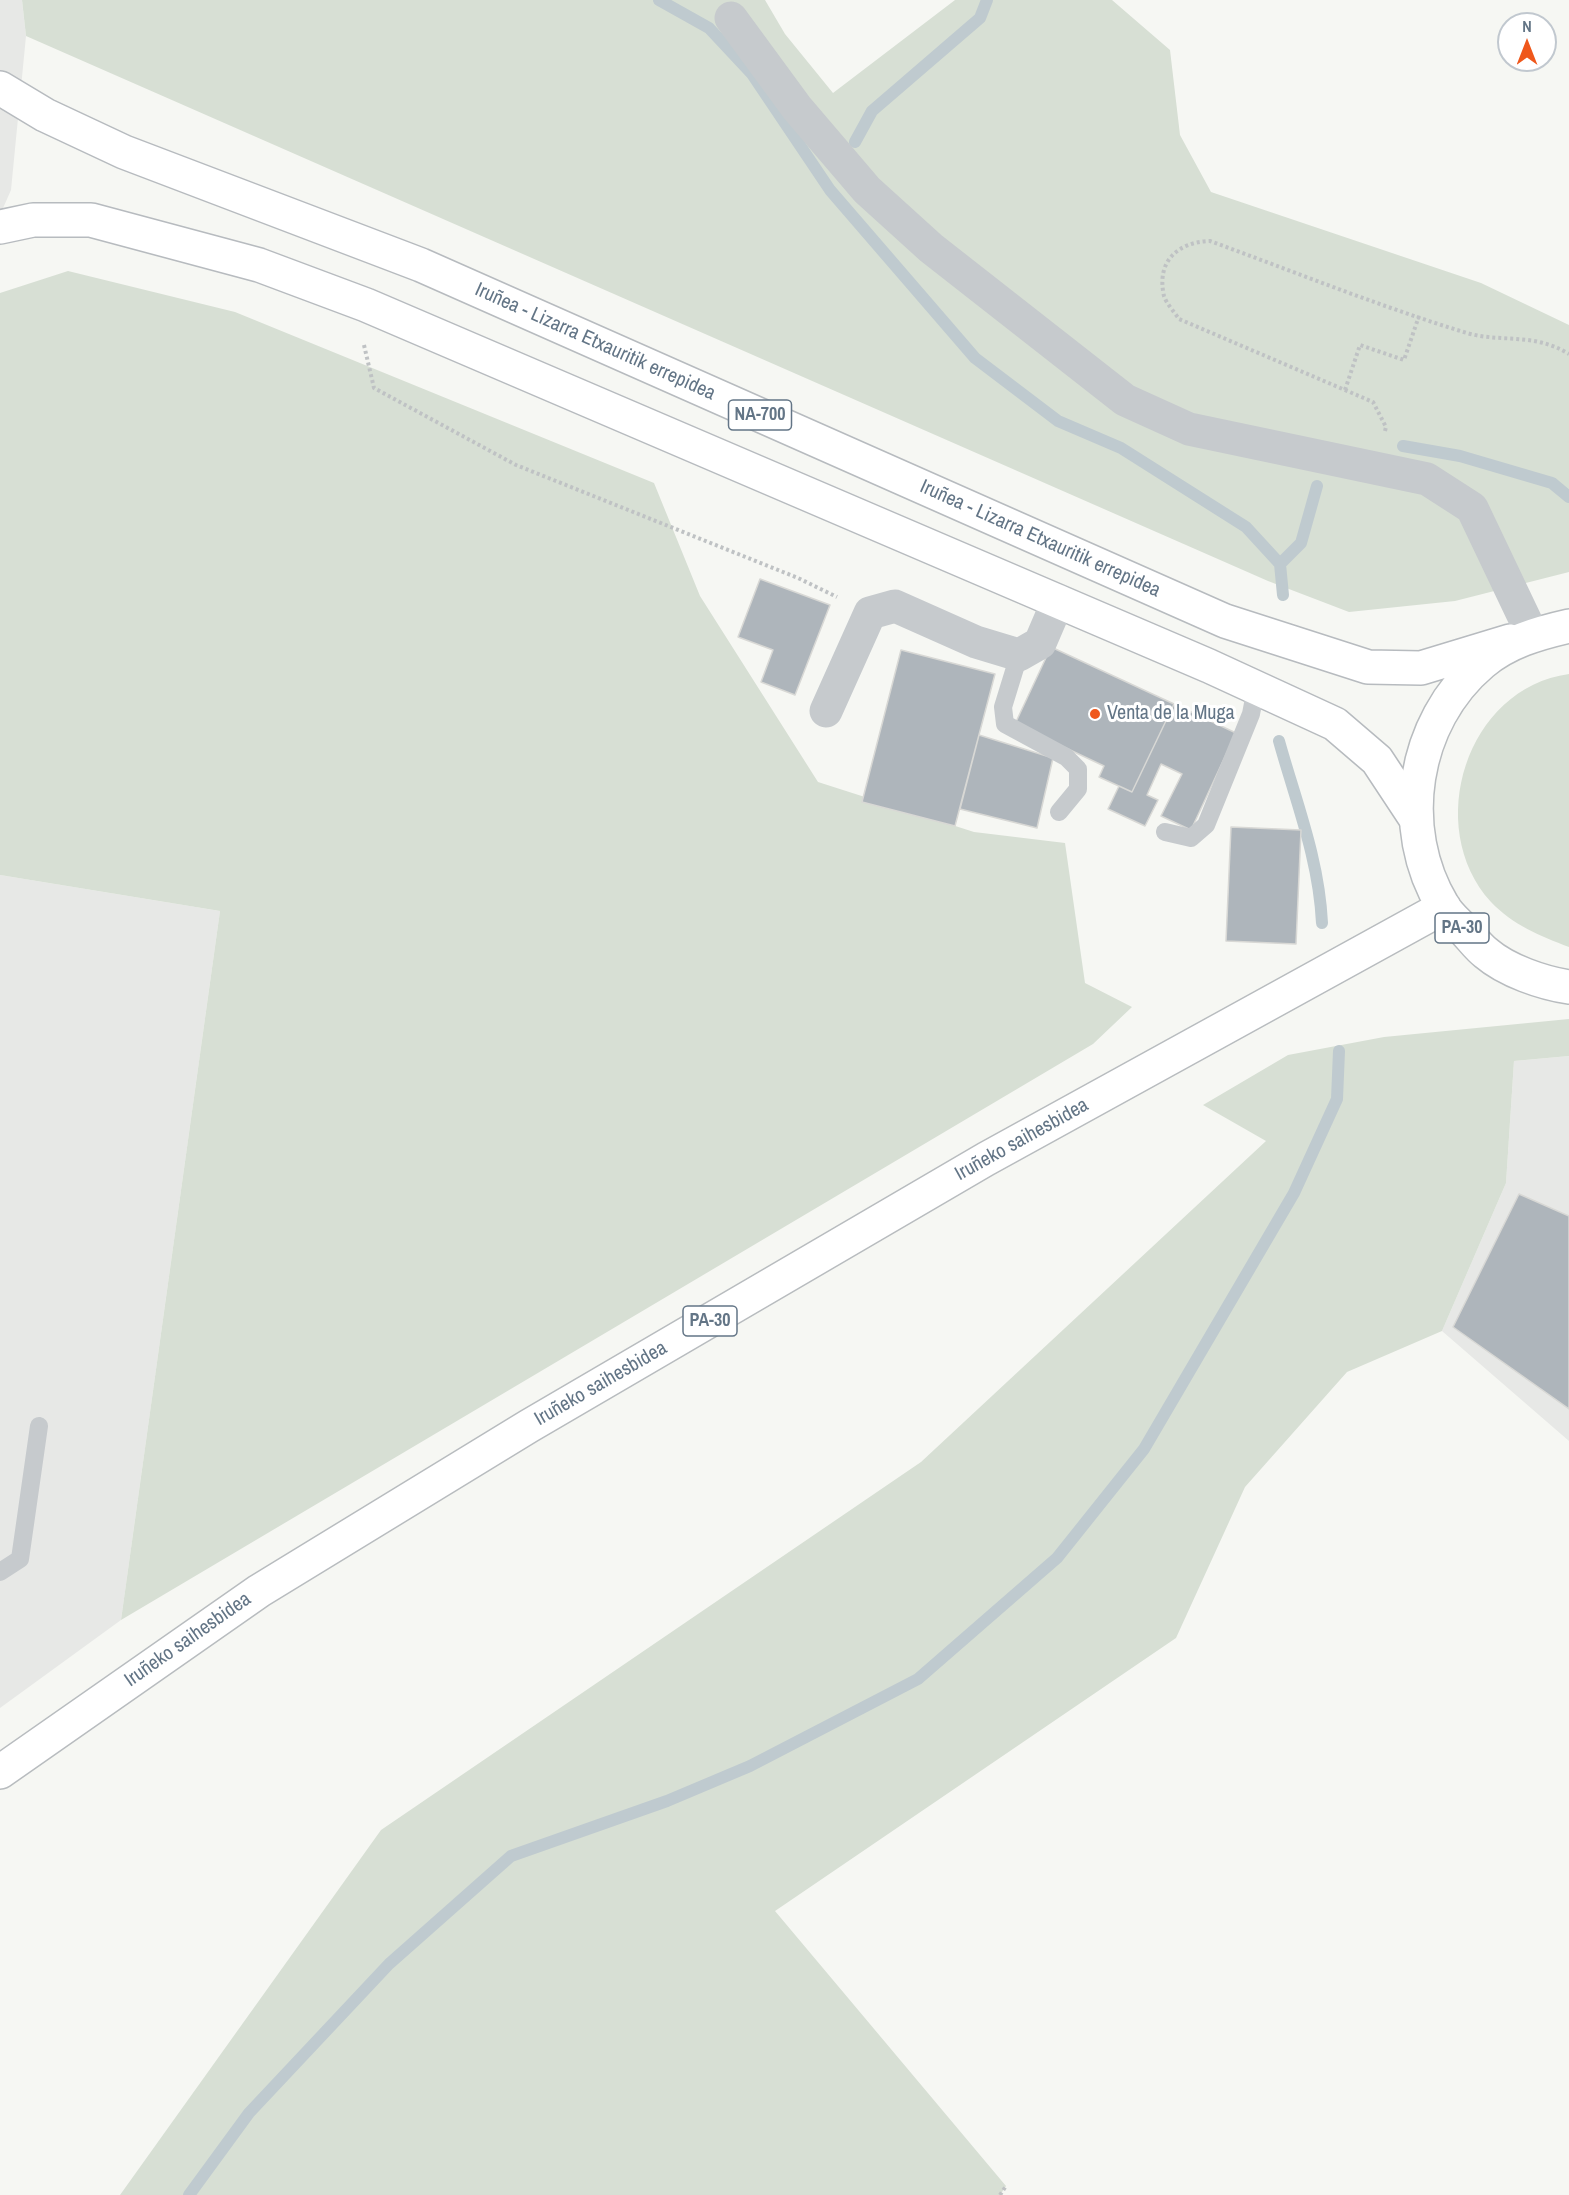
<!DOCTYPE html>
<html>
<head>
<meta charset="utf-8">
<style>
	body { margin:0 }
	#map { position:relative; width:1569px; height:2195px; overflow:hidden; background:#f6f7f3; font-family:"Archivo Narrow",sans-serif }
	canvas { display:block }
	.north { position:absolute; left:1497px; top:12px; width:60px; height:60px; box-sizing:border-box; background:#fff; border:2px solid #c1c8cf; border-radius:50%; rotate:0deg; font-size:16px; font-weight:700; line-height:24px; text-align:center; color:#637586 }
	.north::after { content:''; display:block; margin:auto; width:21px; height:27px; background:#ef571b; clip-path:polygon(50% 0,100% 100%,50% 72%,0 100%) }
</style>
</head>
<body>
<div id="map">
<canvas width="1569" height="2195"></canvas>
<div class="north">N</div>
</div>
<script>
const c = document.querySelector('canvas').getContext('2d');
c.lineJoin = 'round';
function fill(path, color) {
  c.fillStyle = color;
  c.fill(path, 'evenodd');
}
function trace(path, color, width, dash) {
  c.strokeStyle = color;
  c.lineWidth = width;
  c.lineCap = dash ? 'butt' : 'round';
  c.setLineDash(dash || []);
  c.stroke(path);
}
function drawText(font, color, halo, rows, align = 'center') {
  c.font = font + ' "Archivo Narrow",sans-serif';
  c.lineWidth = 6;
  c.setLineDash([]);
  c.textBaseline = 'middle';
  c.strokeStyle = halo;
  c.fillStyle = color;
  for (const [text, x, y, turn = 0] of rows) {
    c.save();
    c.translate(x, y);
    c.rotate((+turn || 0) * Math.PI / 180);
    c.textAlign = isNaN(turn) ? turn : align;
    if (halo) c.strokeText(text, 0, 0);
    c.fillText(text, 0, 0);
    c.restore();
  }
}
const built = new Path2D(`
	M0,0H22L26,36L11,190L0,215Z
	M0,875L220,911L121,1620L0,1708Z
	M1569,1056V1441L1442,1331L1506,1183L1514,1061Z`);
const green = new Path2D(`
	M22,0H765L785,34L833,93L955,0H1112L1170,50L1180,135L1211,192L1481,283L1569,325V572L1455,601L1349,612L1268,581L26,36Z
	M68,271L235,312L654,483L700,596L818,782L974,832L1065,843L1085,983L1132,1007L1093,1044L121,1620L220,911L0,875V293Z
	M1569,674V947C1540,936 1513,925 1491,902C1423,827 1466,688 1569,674Z
	M1569,1019V1056L1514,1061L1506,1183L1442,1331L1347,1372L1245,1487L1176,1638L775,1911L1006,2186L1000,2195H120L381,1830L921,1462L1266,1141L1203,1105L1288,1055L1384,1037Z`);
const stream = new Path2D(`
	M659,0L709,28L752,74L830,190L975,358L1058,421L1121,448L1246,527L1280,564L1283,595
	M855,142L872,111L980,18L987,0
	M1403,446L1460,456L1552,483L1569,497
	M1280,564L1301,543L1317,486
	M1279,741C1296,802 1319,859 1322,923
	M189,2195L249,2113L389,1964L511,1856L667,1801L750,1766L918,1679L1057,1558L1144,1449L1294,1193L1337,1099L1339,1051`);
const building = new Path2D(`
	M760,579L830,605L795,695L761,682L773,650L738,637Z
	M1051,647L1174,704L1132,792L1099,777L1104,766L1015,724Z
	M901,650L995,674L955,826L862,802Z
	M1174,704L1236,733L1191,830L1161,816L1182,774L1161,764L1147,795L1158,800L1145,826L1108,809L1119,786L1132,792Z
	M979,735L1053,758L1037,828L960,809Z
	M1231,827L1301,830L1296,944L1226,941Z
	M1519,1194L1569,1216V1409L1453,1327Z`);
const path = new Path2D(`
	M364,345L374,388L516,465L798,578L837,597
	M1345,390L1360,345L1404,360L1419,316
	M1385,431L1386,427L1373,402L1179,319C1175,313 1166,303 1164,296C1156,261 1178,242 1210,241C1295,272 1381,307 1467,333C1501,343 1533,332 1569,354
	M1000,2195L1006,2186`);
const service = new Path2D(`
	M1019,655L1003,707L1005,724L1066,757L1078,769V789L1059,812
	M1165,832L1191,838L1206,825L1251,714L1256,688
	M0,1572L20,1559L39,1426`);
const minor = new Path2D(`
	M731,18L797,108L867,190L931,248L1125,400L1189,429L1427,479L1472,508L1532,634
	M826,711L870,613L895,606L976,642L1019,655L1040,643L1058,601`);
const primary = new Path2D(`
	M0,88L45,115L124,152L421,265L1225,621L1368,667L1421,668L1510,641
	M0,227L33,220H91L259,265L366,305L1209,666L1335,724L1377,760L1414,816`);
const trunk = new Path2D(`
	M1569,626C1538,633 1507,642 1482,663C1412,722 1396,829 1443,906C1448,915 1457,922 1464,930C1471,937 1478,947 1486,953C1507,971 1543,983 1569,987
	M0,1772L259,1591L529,1426L986,1159L1444,907`);
const markers = [
	[1095,714,6,"#ef571b"]
];
const shields = [
	[760,415,63],
	[1462,928,54],
	[710,1321,54]
];
const shieldNames = [
	["NA-700",760,415],
	["PA-30",1462,928],
	["PA-30",710,1321]
];
const streetNames = [
	["Iruñea - Lizarra Etxauritik errepidea",595,342,24],
	["Iruñea - Lizarra Etxauritik errepidea",1040,539,24],
	["Iruñeko saihesbidea",1022,1140,-29],
	["Iruñeko saihesbidea",601,1384,-30],
	["Iruñeko saihesbidea",188,1640,-35]
];
const poiNames = [
	["Venta de la Muga",1107,714]
];
fill(built, '#e7e8e6');
fill(green, '#d7dfd4');
trace(stream, '#bfcacf', 12);
fill(building, '#aeb5bb');
trace(building, '#d8d8d5', 1.5);
trace(primary, '#b7bbbf', 36);
trace(trunk, '#b8bcbf', 36);
trace(path, '#bfc2c4', 4, [3, 3]);
trace(service, '#c6cacd', 18);
trace(minor, '#c6cacd', 33);
trace(primary, '#fff', 33);
trace(trunk, '#fff', 33);
for (const [x, y, r, color] of markers) {
  const dot = new Path2D();
  dot.arc(x, y, r, 0, 2 * Math.PI);
  c.fillStyle = color;
  c.fill(dot);
  trace(dot, '#fff', 2);
}
for (const [x, y, w] of shields) {
  const box = new Path2D();
  box.roundRect(x - w / 2, y - 15, w, 30, 4.5);
  c.fillStyle = '#fff';
  c.fill(box);
  trace(box, '#637586', 1.5);
}
drawText('bold 18px', '#637586', null, shieldNames);
drawText('20px', '#637586', '#fff', streetNames);
drawText('20px', '#637586', '#fff', poiNames, 'left');
</script>
</body>
</html>
